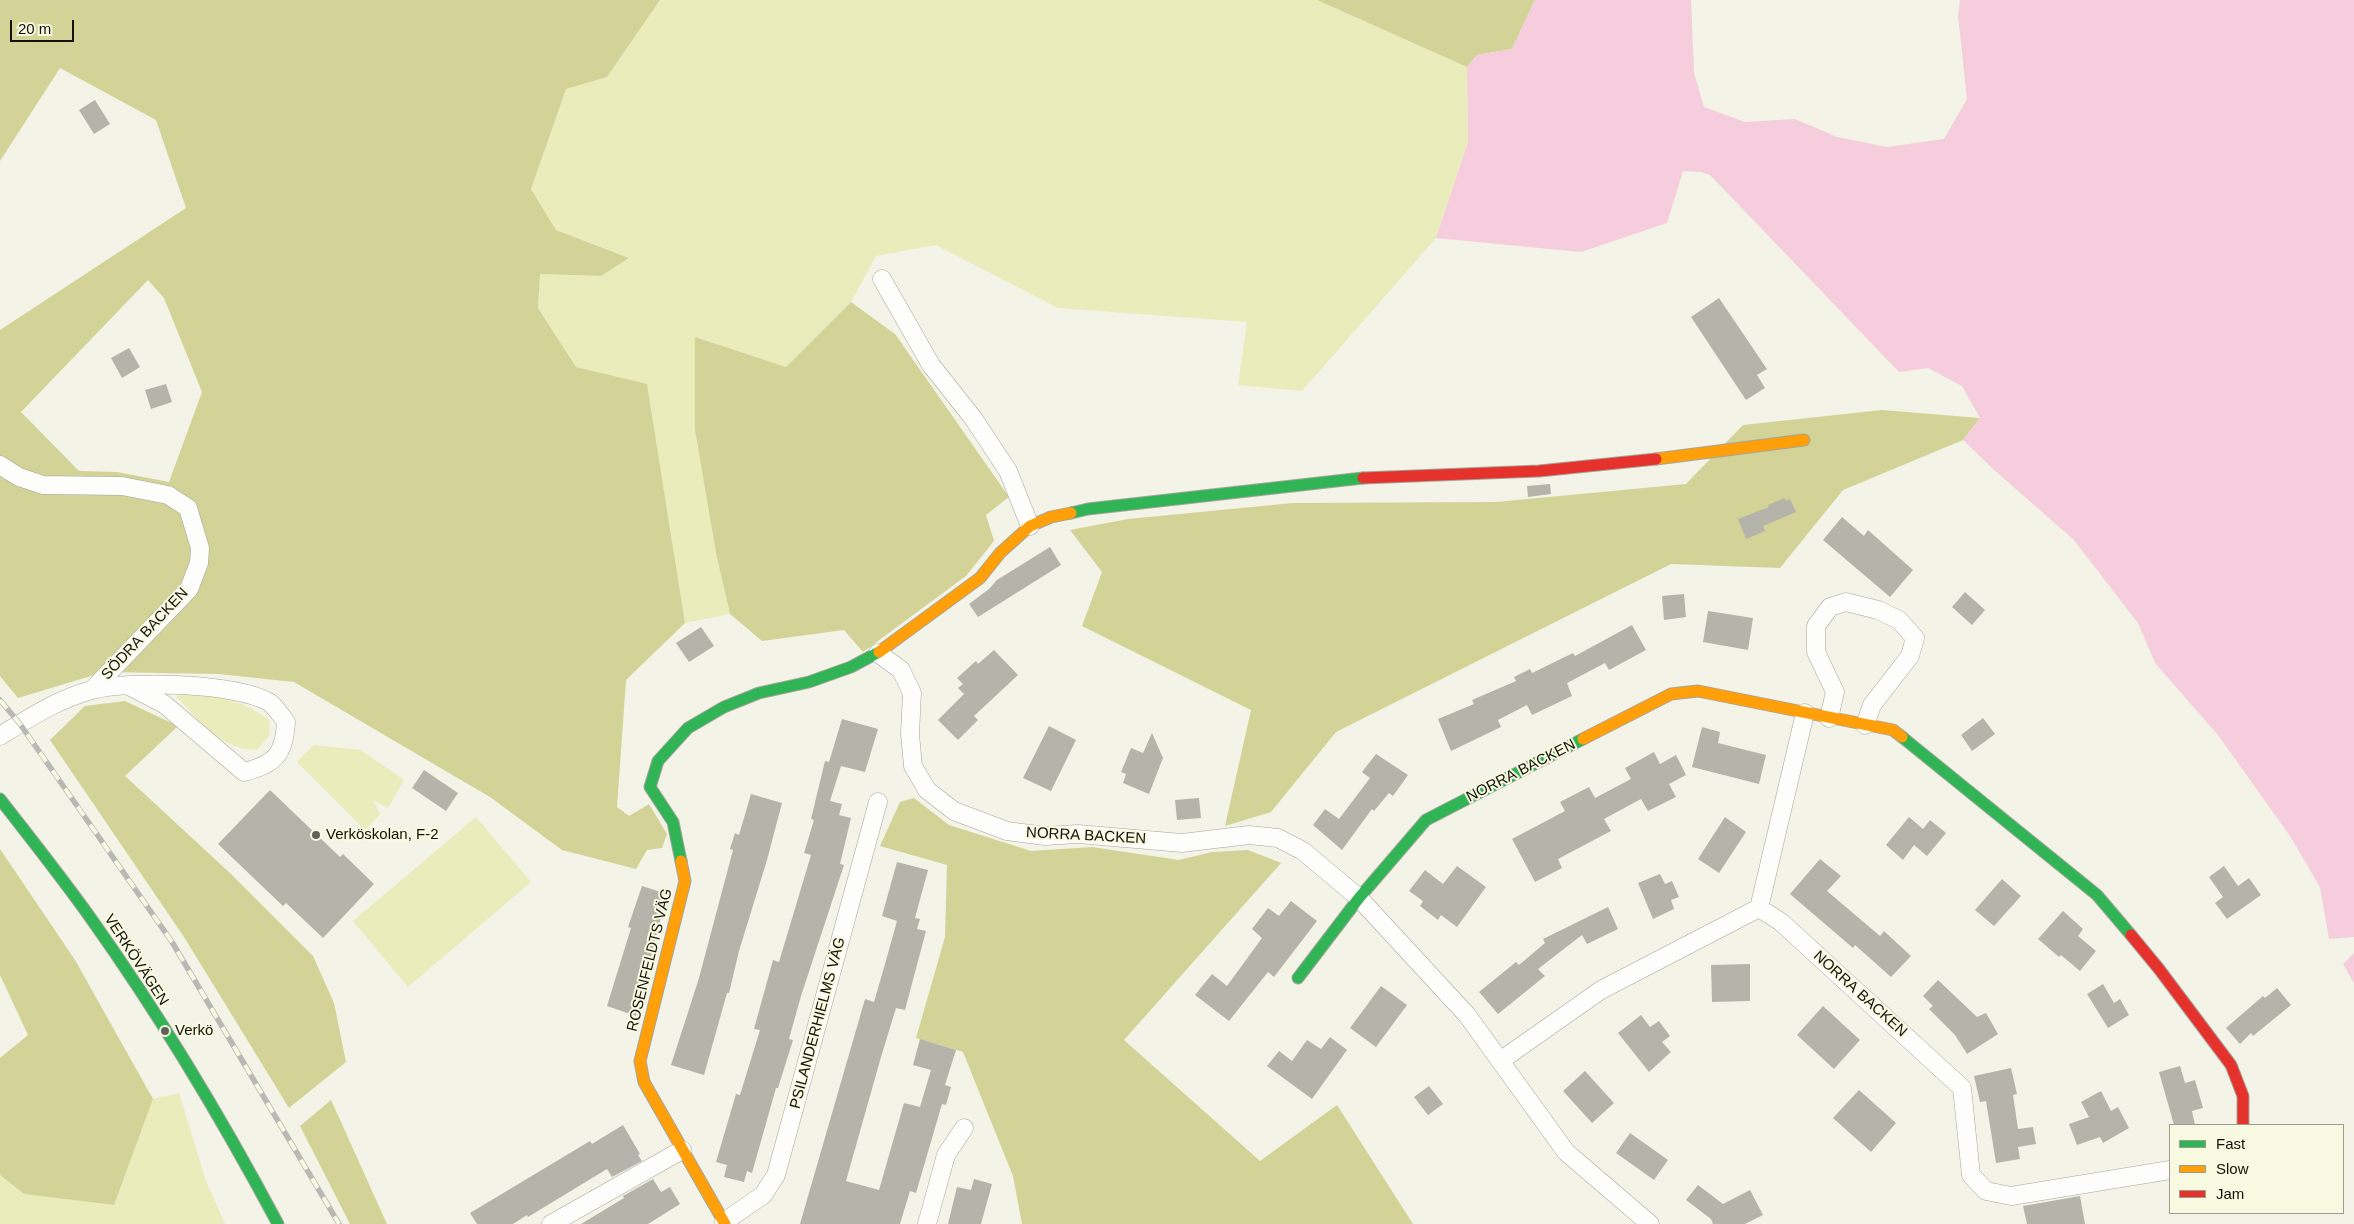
<!DOCTYPE html>
<html>
<head>
<meta charset="utf-8">
<style>
	body { margin:0 }
	#map { position:relative; width:2354px; height:1224px; overflow:hidden; background:#f3f3e7; font-family:Helvetica,sans-serif }
	canvas { display:block }
	.legend { position:absolute; left:2169px; top:1124px; width:175px; height:90px; box-sizing:border-box; background:#f8f9e1; border:1px solid #9c9d8b; margin:0; padding:6px 9px; list-style:none; font-size:15px; color:#12120a }
	.legend li { display:flex; align-items:center; gap:10px; height:25px }
	.legend b { width:25px; border:1px solid #9c9d8b }
	.scale { position:absolute; left:10px; top:20px; width:64px; height:22px; box-sizing:border-box; border:2px solid #12120a; border-top:0; padding-left:6px; font-size:15px; line-height:18px; white-space:nowrap; color:#12120a; -webkit-text-stroke:4px #f8f9e1; paint-order:stroke }
</style>
</head>
<body>
<div id="map">
<canvas width="2354" height="1224"></canvas>
<ul class="legend">
<li><b style="height:6px;background:#30b455"></b>Fast</li>
<li><b style="height:6px;background:#ff9f0a"></b>Slow</li>
<li><b style="height:6px;background:#e5322d"></b>Jam</li>
</ul>
<div class="scale">20 m</div>
</div>
<script>
const c = document.querySelector('canvas').getContext('2d');
c.lineJoin = 'round';
function fill(path, color) {
  c.fillStyle = color;
  c.fill(path, 'evenodd');
}
function trace(path, color, width, dash) {
  c.strokeStyle = color;
  c.lineWidth = width;
  c.lineCap = dash ? 'butt' : 'round';
  c.setLineDash(dash || []);
  c.stroke(path);
}
function drawText(font, color, halo, rows, align = 'center') {
  c.font = font + ' Helvetica,sans-serif';
  c.lineWidth = 4;
  c.setLineDash([]);
  c.textBaseline = 'middle';
  c.strokeStyle = halo;
  c.fillStyle = color;
  for (const [text, x, y, turn = 0] of rows) {
    c.save();
    c.translate(x, y);
    c.rotate((+turn || 0) * Math.PI / 180);
    c.textAlign = isNaN(turn) ? turn : align;
    if (halo) c.strokeText(text, 0, 0);
    c.fillText(text, 0, 0);
    c.restore();
  }
}
const green = new Path2D(`
	M660,0H1317L1467,67L1468,142L1436,238L1302,391L1238,385L1247,322L1058,308L936,245L876,256L851,302L786,367L695,337V430L716,553L730,614L685,623L647,385L576,367L538,308L540,274L601,276L629,258L556,230L531,189L566,89L607,77Z
	M198,693C226,698 248,703 270,721L269,736L257,750C221,750 198,720 176,696Z
	M314,745L361,750L404,780L388,808L373,800L380,814L365,830L297,762Z
	M476,817L531,882L408,987L353,921Z
	M179,1093L206,1181L225,1224H0V1175L24,1194L114,1205L153,1099Z`);
const forest = new Path2D(`
	M0,0H660L607,77L566,89L531,189L556,230L629,258L601,276L540,274L538,308L576,367L647,384L685,623L626,680L617,807L629,816L649,804L667,834L662,848L647,850L636,869L562,850L490,797L294,682L219,674L104,672L18,698L0,676V330L186,208L156,120L60,68L0,161ZM148,280L164,298L202,392L169,482L117,472L79,471L21,412Z
	M1317,0H1535L1512,49L1477,55L1467,67Z
	M851,302L895,334L1009,497L986,515L994,541L966,576L863,652L844,630L762,641L730,614L716,553L695,430V337L786,367Z
	M1882,410L1980,418L1963,440L1843,490L1780,568L1671,564L1336,732L1271,812L1225,826L1251,710L1082,626L1102,572L1070,530L1128,519L1293,503L1496,502L1686,484L1743,425Z
	M125,701L178,726L125,776L230,873L313,956L334,1003L346,1062L289,1108L184,937L50,740L85,706Z
	M914,798L949,825L1031,851L1092,847L1179,860L1212,852L1248,850L1281,863L1124,1040L1260,1161L1337,1105L1413,1224H1022L1013,1176L963,1052L916,1038L945,937L947,865L880,846L900,802Z
	M0,849L75,960L153,1099L114,1205L24,1194L0,1175V1058L28,1035L0,975Z
	M331,1100L387,1224H350L300,1126Z`);
const water = new Path2D(`
	M1535,0H1691L1694,73L1704,107L1745,122L1795,119L1837,137L1887,147L1944,139L1967,99L1958,15L1960,0H2354V937L2329,939L2320,887L2290,836L2218,735L2155,663L2138,623L2074,540L1992,468L1963,440L1980,418L1962,386L1928,368L1899,372L1710,175L1701,172L1683,171L1667,223L1581,252L1436,238L1468,142L1467,67L1477,55L1512,49Z
	M2354,953V983L2343,964Z`);
const building = new Path2D(`
	M95,100L110,124L94,134L79,110Z
	M1719,298L1767,369L1757,375L1765,388L1746,400L1691,317Z
	M129,348L140,367L122,378L111,358Z
	M166,384L172,402L151,409L145,390Z
	M1550,484L1551,494L1528,497L1527,486Z
	M1784,498L1786,501L1790,499L1796,512L1763,526L1765,531L1746,539L1738,519L1769,507L1768,505Z
	M1842,517L1864,536L1868,530L1913,570L1890,597L1823,540Z
	M1050,547L1061,565L978,617L969,604L989,589L997,580Z
	M1965,592L1985,610L1972,625L1952,607Z
	M1684,594L1686,617L1664,620L1662,596Z
	M1708,611L1753,618L1748,650L1703,642Z
	M1632,625L1646,650L1609,670L1605,663L1567,683L1572,696L1532,715L1527,705L1498,720L1501,727L1451,751L1438,719L1474,704L1472,700L1516,681L1514,677L1530,669L1532,673L1573,653L1575,656Z
	M701,627L714,646L689,662L676,643Z
	M994,650L1018,675L974,716L978,720L958,740L938,720L964,694L958,688L963,684L957,678L976,661L978,664Z
	M1983,718L1995,734L1972,751L1961,735Z
	M842,719L878,729L865,772L841,766L830,801L842,804L839,815L851,818L840,864L844,865L801,996L789,1039L793,1040L778,1088H776L752,1173L747,1171L744,1182L724,1177L727,1165L716,1162L736,1094L740,1095L760,1030L754,1029L773,960L779,962L811,855L804,853L814,820L811,819L825,761L829,762Z
	M1049,726L1076,740L1051,791L1023,778Z
	M1702,727L1720,732L1718,743L1766,755L1759,784L1692,767Z
	M1152,733L1163,758L1149,794L1123,783L1126,774L1121,772L1131,748L1143,753Z
	M1654,752L1660,764L1676,755L1686,775L1669,784L1676,797L1648,811L1641,799L1604,819L1611,831L1558,859L1562,868L1535,882L1512,839L1565,811L1560,802L1589,787L1595,798L1631,779L1625,768Z
	M1376,754L1408,775L1393,796L1389,793L1374,811L1372,809L1342,850L1313,825L1325,809L1339,819L1370,778L1362,772Z
	M424,770L458,793L446,811L412,788Z
	M270,790L340,857L343,854L374,884L323,938L286,903L283,906L218,844Z
	M751,794L782,803L767,860L739,951L729,993H727L704,1075L671,1065L699,978L733,850L730,849L735,833L739,835Z
	M1199,798L1201,818L1177,820L1175,800Z
	M1725,817L1746,832L1719,873L1698,859Z
	M1909,817L1923,829L1930,820L1946,833L1927,856L1914,845L1903,860L1886,845Z
	M1820,859L1841,876L1827,891L1880,936L1884,931L1911,956L1891,977L1855,945L1853,948L1790,894Z
	M897,862L928,870L915,918L920,919L917,929L926,931L905,1010L896,1008L881,1057L846,1181L879,1190L904,1103L920,1107L931,1070L913,1065L920,1039L956,1050L945,1085L951,1087L946,1105L942,1104L916,1193L910,1191L900,1224H800L865,999L874,1002L885,964L897,921L882,916Z
	M1457,866L1486,887L1457,927L1441,915L1438,920L1420,906L1423,901L1409,891L1425,870L1443,884Z
	M2224,866L2238,886L2249,878L2261,895L2227,919L2215,903L2223,897L2209,877Z
	M1660,874L1665,884L1672,881L1679,897L1671,900L1674,909L1653,919L1638,883Z
	M2002,879L2021,896L1994,926L1975,910Z
	M642,886L667,894L636,1016L607,1006L631,928L628,927Z
	M1291,901L1317,921L1274,977L1268,972L1229,1021L1195,995L1212,974L1227,986L1262,938L1252,929L1268,908L1279,916Z
	M1608,907L1618,929L1587,944L1582,935L1538,969L1545,976L1498,1014L1479,992L1516,962L1519,965L1545,943L1543,939Z
	M2063,911L2083,929L2078,936L2096,951L2080,971L2061,955L2059,957L2038,939Z
	M1750,964V1001L1712,1002L1711,965Z
	M1938,980L1977,1017L1986,1013L1998,1034L1967,1054L1955,1035L1929,1009L1933,1006L1923,996Z
	M2103,984L2114,1003L2120,999L2129,1015L2108,1028L2087,994Z
	M1381,986L1407,1005L1376,1047L1350,1028Z
	M2277,988L2291,1005L2253,1036L2251,1033L2240,1044L2226,1028L2263,996L2265,998Z
	M1823,1006L1860,1040L1834,1069L1797,1035Z
	M1641,1015L1650,1027L1659,1021L1670,1036L1662,1042L1671,1052L1649,1072L1618,1033Z
	M1330,1037L1347,1050L1312,1099L1267,1066L1279,1051L1292,1061L1307,1040L1321,1049Z
	M2180,1066L2185,1083L2195,1080L2203,1108L2192,1111L2195,1125H2174L2159,1072Z
	M2011,1068L2017,1094L2013,1095L2018,1129L2033,1127L2036,1144L2018,1147L2020,1159L1996,1163L1986,1101L1980,1102L1974,1076Z
	M1585,1071L1614,1103L1592,1123L1563,1091Z
	M1429,1086L1443,1104L1428,1115L1414,1097Z
	M1859,1090L1896,1123L1871,1152L1833,1118Z
	M2101,1091L2111,1111L2118,1107L2129,1128L2103,1143L2100,1137L2077,1145L2069,1124L2089,1117L2081,1102Z
	M623,1125L640,1154L638,1155L642,1161L612,1177L607,1169L528,1217L527,1215L513,1224H477L470,1213L590,1141L592,1144Z
	M1630,1133L1668,1160L1654,1180L1616,1153Z
	M653,1179L661,1192L670,1187L680,1204L648,1224H581L624,1198L623,1196Z
	M974,1179L992,1184L981,1224H948L957,1187L971,1190Z
	M1698,1185L1723,1204L1750,1190L1763,1215L1745,1224H1713L1711,1219L1686,1200Z
	M2080,1196L2085,1224H2027L2023,1206Z`);
const street = new Path2D(`
	M882,279L931,365L973,418L1008,471L1030,526
	M0,465L19,477L43,485L122,486L168,495L188,508L200,548L199,563L189,589L93,689
	M878,653L901,670L912,693L910,734L913,766L927,790L954,811L1007,831L1045,836L1078,834L1182,843L1249,835L1278,838L1303,851L1359,898L1467,1015L1566,1152L1650,1224
	M1829,718L1835,692L1816,652V626L1830,607L1846,602L1878,610L1899,620L1915,638L1910,656L1872,705L1865,725
	M0,736C29,718 58,699 92,690C129,680 235,683 269,702C275,706 281,716 286,722C284,754 276,764 244,772L164,704L129,686
	M1759,908L1805,713
	M1500,1061L1601,990L1759,908L1781,922L1962,1088L1971,1175L1986,1191L2011,1196L2170,1170
	M724,1222L763,1195L776,1175L878,802
	M551,1224L682,1150
	M927,1224L946,1155L964,1128`);
const fast = new Path2D(`
	M1071,513L1088,509L1363,478
	M1902,737L2097,895L2131,935
	M0,799C31,839 63,879 92,920C161,1017 222,1119 278,1224
	M681,861L673,822L650,787L658,761L688,728L724,707L759,693L809,682L851,667L879,652
	M1298,978L1359,898L1426,820L1583,739`);
const slow = new Path2D(`
	M1656,459L1804,440
	M879,652L980,578L1000,553L1030,526L1051,517L1071,513
	M1583,739L1671,694L1698,691L1893,730L1902,737
	M681,861L685,881L640,1061L644,1082L725,1224`);
const jam = new Path2D(`
	M1363,478L1539,471L1656,459
	M2131,935L2159,969L2231,1065L2243,1096V1125`);
const rail = new Path2D(`
	M0,700L20,724L172,942L339,1224`);
const markers = [
	[316,835,5,"#616157"],
	[165,1031,5,"#616157"]
];
const streetNames = [
	["SÖDRA BACKEN",145,634,-47],
	["NORRA BACKEN",1521,771,-27],
	["NORRA BACKEN",1086,836,3],
	["VERKÖVÄGEN",136,960,57],
	["ROSENFELDTS VÄG",650,960,-76],
	["NORRA BACKEN",1860,994,42],
	["PSILANDERHIELMS VÄG",818,1023,-75]
];
const poiNames = [
	["Verköskolan, F-2",326,835],
	["Verkö",175,1031]
];
fill(green, '#ebecbc');
fill(forest, '#d3d397');
fill(water, '#f5cddd');
fill(building, '#b4b4ab');
trace(street, '#a5a59c', 19);
trace(fast, '#a5a59c', 13);
trace(slow, '#a5a59c', 13);
trace(jam, '#a5a59c', 13);
trace(street, '#fdfdfb', 18);
trace(fast, '#30b455', 11);
trace(slow, '#ff9f0a', 11);
trace(jam, '#e5322d', 11);
trace(rail, '#b8b8b4', 5.5);
trace(rail, '#f8f9e1', 4, [11]);
for (const [x, y, r, color] of markers) {
  const dot = new Path2D();
  dot.arc(x, y, r, 0, 2 * Math.PI);
  c.fillStyle = color;
  c.fill(dot);
  trace(dot, '#f8f9e1', 2);
}
drawText('15px', '#12120a', '#f8f9e1', streetNames);
drawText('15px', '#12120a', '#f8f9e1', poiNames, 'left');
</script>
</body>
</html>
